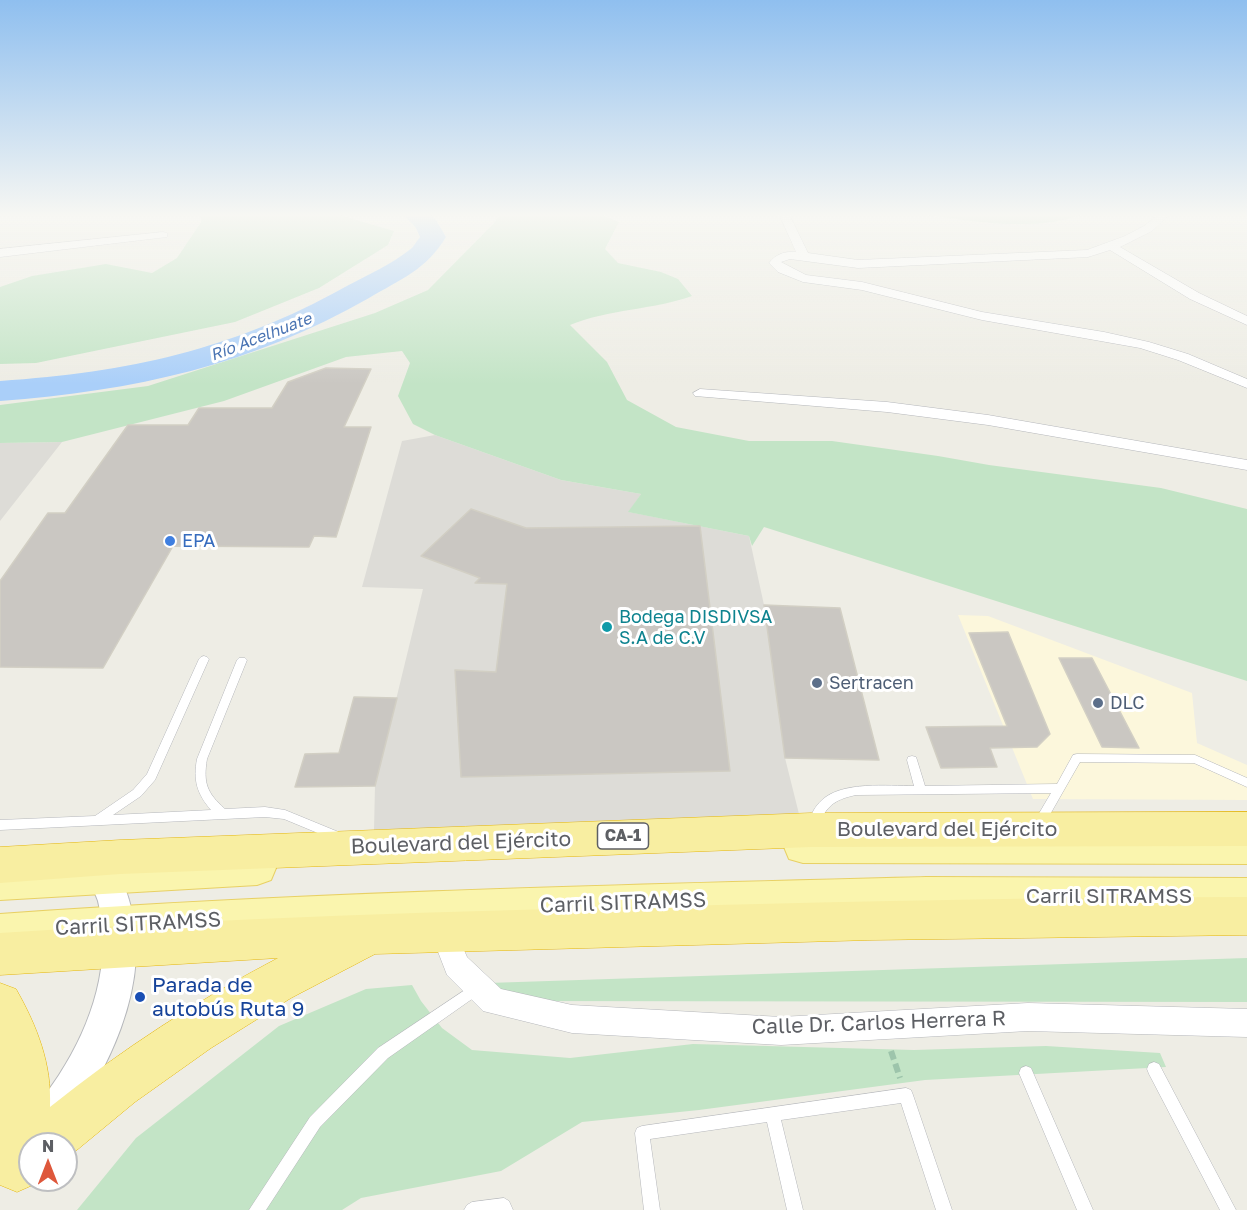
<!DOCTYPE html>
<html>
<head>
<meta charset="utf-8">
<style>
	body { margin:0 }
	#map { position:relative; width:1247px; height:1210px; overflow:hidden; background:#eeede5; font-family:"Golos Text",sans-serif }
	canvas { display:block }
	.north { position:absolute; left:18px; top:1132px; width:60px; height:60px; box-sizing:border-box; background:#fff; border:2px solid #bebfc1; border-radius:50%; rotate:0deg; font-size:16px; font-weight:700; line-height:24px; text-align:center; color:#5d5f64 }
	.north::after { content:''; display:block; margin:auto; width:21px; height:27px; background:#de573b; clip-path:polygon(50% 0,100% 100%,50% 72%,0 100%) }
</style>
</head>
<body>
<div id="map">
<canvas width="1247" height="1210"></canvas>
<div class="north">N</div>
</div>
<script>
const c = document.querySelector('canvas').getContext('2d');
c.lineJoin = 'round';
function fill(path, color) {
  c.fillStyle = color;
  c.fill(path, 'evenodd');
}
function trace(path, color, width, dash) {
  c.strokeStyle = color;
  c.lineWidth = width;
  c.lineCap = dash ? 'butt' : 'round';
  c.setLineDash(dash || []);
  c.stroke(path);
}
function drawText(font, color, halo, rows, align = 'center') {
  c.font = font + ' "Golos Text",sans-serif';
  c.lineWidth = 6;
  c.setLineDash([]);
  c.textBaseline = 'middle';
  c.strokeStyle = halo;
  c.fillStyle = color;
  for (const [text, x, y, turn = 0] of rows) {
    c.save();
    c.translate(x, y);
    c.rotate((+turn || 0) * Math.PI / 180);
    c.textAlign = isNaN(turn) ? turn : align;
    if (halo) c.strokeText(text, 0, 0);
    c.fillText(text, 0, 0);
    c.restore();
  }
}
const commercial = new Path2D(`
	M958,615L988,616L1192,693L1197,743L1247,765V800L1033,799Z`);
const industrial = new Path2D(`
	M435,435L561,480L641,494L629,512L749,536L764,605L785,758L800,818L374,830L375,786L423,589L362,587L402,441Z
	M62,442L0,521V443Z`);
const green = new Path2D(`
	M201,214H336L394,231L388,245L319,288L235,322L36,363L0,364V287L32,276L106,264L152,273L177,258L201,222Z
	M500,214H600L619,222L605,249L618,263L661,272L678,279L692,296C653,310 609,309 570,325L607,362L627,400L676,427L749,441H832L938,456L989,465L1161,488L1247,509V681L764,527L752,546L749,536L628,512L641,494L561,480L435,435L413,424L398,396L410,363L402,351L346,357L224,401L62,442L0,443V405L148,386L375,313L428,290L494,223Z
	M920,214H1084C1032,233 973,221 920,214Z
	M1247,958V1002L516,1001L488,983Z
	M412,985L421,1001L442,1028L472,1050L570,1058L693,1044L914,1050L1046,1046L1160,1053L1166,1067L925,1080L699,1110L582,1122L501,1171L361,1198L342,1210H77L136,1138L279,1026L366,989Z`);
const river = new Path2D(`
	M403,214H430L436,220L446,237C426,270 401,279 369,298C252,365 134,391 0,401V381C129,372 232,350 345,287C368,275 392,264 412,248L420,237L416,228Z`);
const building = new Path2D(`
	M326,368L371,369L344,427H371L336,537L314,536L309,547L173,546L103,668L0,667V581L48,513H65L128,425H188L199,408H272L288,382Z
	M471,509L526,528L700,526L730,771L461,777L455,670L496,672L507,584L475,583L480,578L421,556Z
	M764,605L840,608L879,760L785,758Z
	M1008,632L1050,734L1037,747L990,748L997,767L941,768L926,727L1007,726L969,633Z
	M1059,658H1092L1139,748L1102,747Z
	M354,697L397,698L375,786L295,787L305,754L339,753Z`);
const path = new Path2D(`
	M891,1051L900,1078`);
const service = new Path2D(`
	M204,656L207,657L209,659L155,780L141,796L113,815L211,810C197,794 193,780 197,759L237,660L239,658H245L247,660L207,759C203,783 207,793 225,809L265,807L285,810L341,833L343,836L341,839L337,841L284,819L265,817L0,830V820L95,816L133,790L147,774L199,659L201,657Z
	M1077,754L1195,755L1247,778V787L1194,763L1080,762L1044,825L1040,827L1036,825L1034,822L1051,793L856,795C833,800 827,806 817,827L813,829L809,827L807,824C811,815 815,806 822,800C842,781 888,786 914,786L907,760L908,757L912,756L916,757L917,760L925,786L1057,784L1073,755Z
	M477,982L482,984L483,988L482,992L388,1058L320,1127L266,1210H249L310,1117L378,1048Z
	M1154,1062L1159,1064L1236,1210H1220L1149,1074L1147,1069L1149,1064Z
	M1026,1066L1031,1068L1093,1210H1077L1019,1073L1021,1068Z
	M906,1088L911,1090L913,1095L952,1210H936L901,1103L781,1120L803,1210H787L767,1122L650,1139L660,1210H644L635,1133L637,1128L642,1126Z
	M504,1198L509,1201L513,1210H464L467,1205L472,1202Z`);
const minor = new Path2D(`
	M779,214H789L808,253L858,260L1087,250L1125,236L1144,226L1159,214H1170L1152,231L1120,247L1199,293L1247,316V325L1190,299L1110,250L1088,257L858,268L790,259L781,262L806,275L862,282L982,312L1104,332L1149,342L1188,354L1247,379V388L1178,360L1140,348L982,320L862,290L803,282L778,272L769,263C776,254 785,251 796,252Z
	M163,232L167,233V237L0,257V249Z
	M700,389L887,402L988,415L1247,460V470L988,425L887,412L695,396L693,393Z
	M443,919L452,922L467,957L501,989L572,1005L781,1017L1028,1003L1247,1009V1037L1028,1031L781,1045L572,1033L483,1011L447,975L430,931L434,922Z`);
const tertiary = new Path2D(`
	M96,851L107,854C114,869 125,884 129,900C155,985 105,1076 57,1144H30V1162L20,1158L15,1144C25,1119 44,1098 59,1075C92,1024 113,962 98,901C94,889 86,876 80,864L85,854Z`);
const primary = new Path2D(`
	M803,831L1247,832V864L803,863L789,859L784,847L789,835Z
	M257,851L271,856L276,868L271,880L257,885L0,900V866Z
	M926,877L1247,878V914L926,913L513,924L120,943L0,952V914C308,892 617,885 926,877Z`);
const trunk = new Path2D(`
	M1247,812V846L811,847L120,874L0,883V847L120,840L811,813Z
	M1247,897V935L871,940L375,954L291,998L211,1048L135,1102L66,1159V1144H30V1180H37L35,1184L17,1192L0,1185V983L16,989C37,1026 52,1064 50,1107C121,1050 198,1000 278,958L0,975V933C225,918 451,911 677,906C867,901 1057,897 1247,897Z`);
const markers = [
	[170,541,6,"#3f7fe0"],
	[607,627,6,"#0f9aa8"],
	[817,683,6,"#5c6f8a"],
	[1098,703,6,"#5c6f8a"],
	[140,997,6,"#1a4fb4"]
];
const farWaternames = [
	["Río Acelhuate",261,337,-21]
];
const shields = [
	[623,836,51]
];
const shieldNames = [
	["CA-1",623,836]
];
const shopNames = [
	["EPA",182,541]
];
const cultureNames = [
	["Bodega DISDIVSA",619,617],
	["S.A de C.V",619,638]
];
const serviceNames = [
	["Sertracen",829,683],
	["DLC",1110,703]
];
const nearStreetnames = [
	["Boulevard del Ejército",947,829],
	["Boulevard del Ejército",461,843,-2],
	["Carril SITRAMSS",1109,896],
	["Carril SITRAMSS",623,903,-2],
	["Carril SITRAMSS",138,924,-3],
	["Calle Dr. Carlos Herrera R",879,1023,-2]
];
const nearTransitnames = [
	["Parada de",152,985],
	["autobús Ruta 9",152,1009]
];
fill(commercial, '#fcf7dc');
fill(industrial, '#dddcd7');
fill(green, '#c3e4c6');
fill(river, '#aacff9');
fill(building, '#cac7c2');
trace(building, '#d2cfc4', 1.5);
trace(service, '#b5b7bb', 1);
trace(minor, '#b5b7bb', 1);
trace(tertiary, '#b5b7bb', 2);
trace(primary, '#e8d064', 2);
trace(trunk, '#e4b60f', 1);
trace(path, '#9dc4ab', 6, [9, 4.5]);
fill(service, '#fff');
fill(minor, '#fff');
fill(tertiary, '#fff');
fill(primary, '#faf5ae');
fill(trunk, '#f8eea1');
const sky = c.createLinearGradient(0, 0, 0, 384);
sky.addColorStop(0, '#8fbfef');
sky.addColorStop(0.56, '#f7f7f3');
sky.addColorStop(1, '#f7f7f300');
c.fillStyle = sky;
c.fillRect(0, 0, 1247, 384);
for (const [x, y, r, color] of markers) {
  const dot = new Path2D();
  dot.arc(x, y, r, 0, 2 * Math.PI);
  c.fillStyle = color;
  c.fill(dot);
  trace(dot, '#fff', 2);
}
drawText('italic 16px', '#4a74b3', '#fff', farWaternames);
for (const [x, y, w] of shields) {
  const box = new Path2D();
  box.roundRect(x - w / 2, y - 13, w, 26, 4.5);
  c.fillStyle = '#fff';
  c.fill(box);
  trace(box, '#5d5f64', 1.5);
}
drawText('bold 16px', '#5d5f64', null, shieldNames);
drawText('18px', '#366cbe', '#fff', shopNames, 'left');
drawText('18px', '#0d838f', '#fff', cultureNames, 'left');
drawText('18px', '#4e5e75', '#fff', serviceNames, 'left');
drawText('21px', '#5d5f64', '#fff', nearStreetnames);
drawText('21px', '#164399', '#fff', nearTransitnames, 'left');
</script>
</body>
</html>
